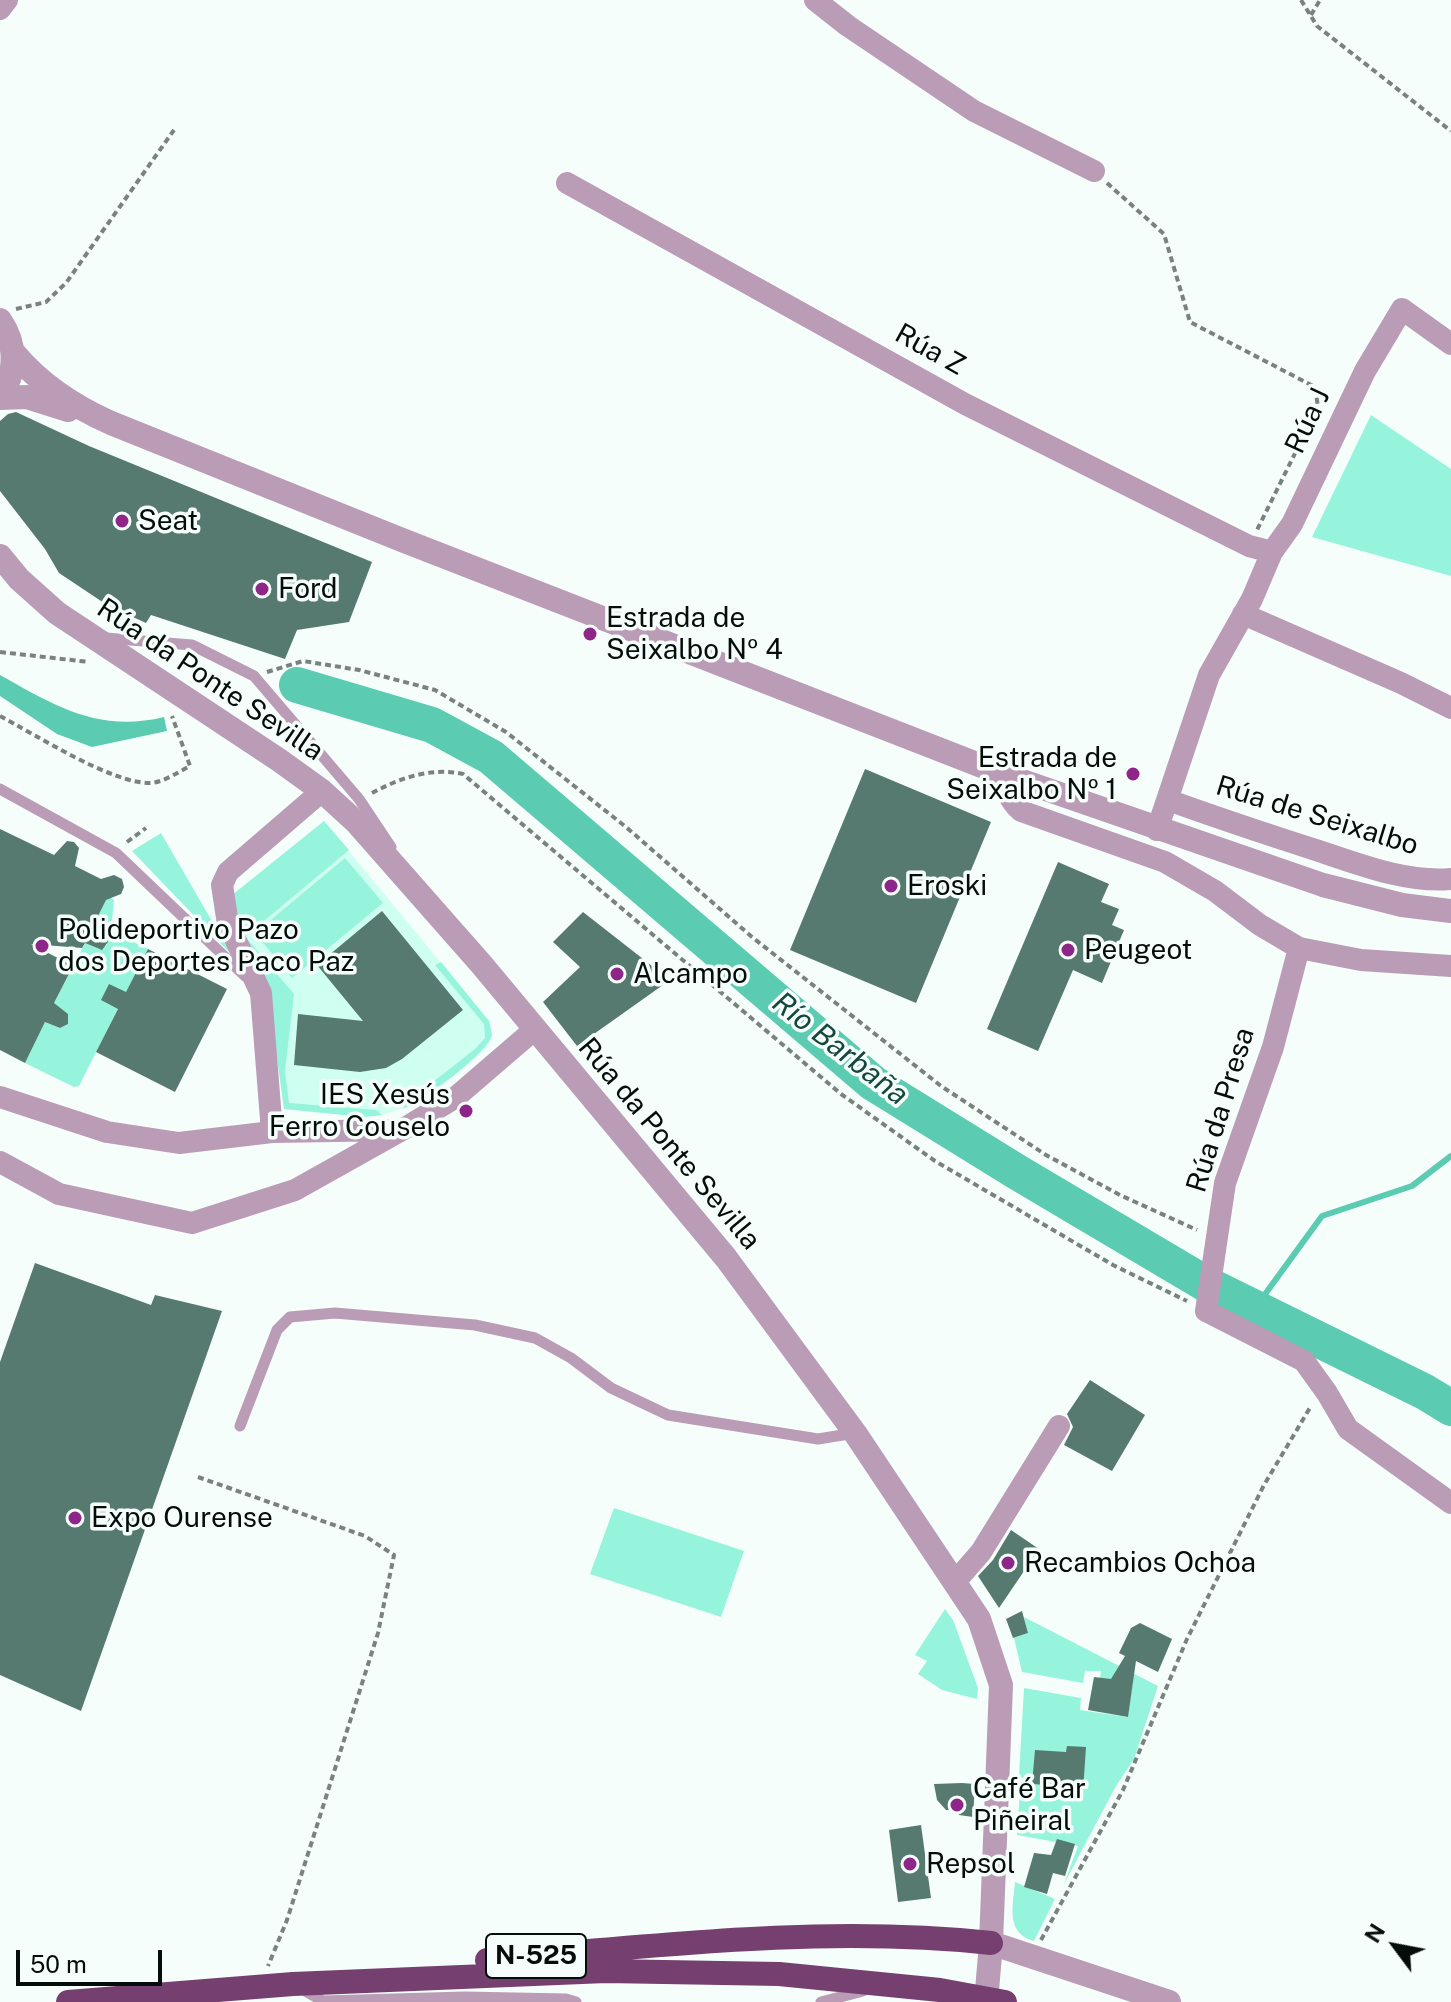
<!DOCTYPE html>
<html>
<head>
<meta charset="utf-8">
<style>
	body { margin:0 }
	#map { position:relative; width:1451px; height:2002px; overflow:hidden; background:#f6fefb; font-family:"Public Sans",sans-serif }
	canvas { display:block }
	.north { position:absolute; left:1355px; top:1906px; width:80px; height:80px; -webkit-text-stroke:6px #f6fefb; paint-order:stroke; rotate:302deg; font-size:22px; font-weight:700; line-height:32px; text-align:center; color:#030e0b }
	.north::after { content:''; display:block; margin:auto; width:28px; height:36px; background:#030e0b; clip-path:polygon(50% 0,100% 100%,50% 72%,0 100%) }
	.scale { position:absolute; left:16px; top:1950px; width:146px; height:36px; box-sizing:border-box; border:4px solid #030e0b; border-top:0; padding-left:10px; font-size:24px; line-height:28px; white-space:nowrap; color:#030e0b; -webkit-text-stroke:6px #f6fefb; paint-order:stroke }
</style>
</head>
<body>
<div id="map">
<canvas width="1451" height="2002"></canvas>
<div class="north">N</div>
<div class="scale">50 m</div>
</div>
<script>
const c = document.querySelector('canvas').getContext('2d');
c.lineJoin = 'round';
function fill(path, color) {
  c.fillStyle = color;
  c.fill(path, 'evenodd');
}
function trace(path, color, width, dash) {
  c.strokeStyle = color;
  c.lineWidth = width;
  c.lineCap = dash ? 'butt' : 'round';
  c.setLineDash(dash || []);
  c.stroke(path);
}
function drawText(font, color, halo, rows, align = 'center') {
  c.font = font + ' "Public Sans",sans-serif';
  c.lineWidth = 7;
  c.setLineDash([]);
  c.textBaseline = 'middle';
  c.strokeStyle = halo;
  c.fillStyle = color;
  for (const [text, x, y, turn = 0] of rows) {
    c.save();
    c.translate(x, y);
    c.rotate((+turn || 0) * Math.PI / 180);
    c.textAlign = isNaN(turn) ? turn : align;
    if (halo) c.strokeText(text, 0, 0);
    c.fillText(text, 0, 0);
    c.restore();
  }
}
const built = new Path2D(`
	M324,821L489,1021L492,1030L491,1040L485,1049L426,1097L412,1105L382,1115L364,1117L284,1109L268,992L231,896Z`);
const green = new Path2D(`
	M1371,415L1451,469V576L1312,537Z
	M324,821L349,850L246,936L231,896Z
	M161,833L231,954L132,851Z
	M345,858L383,903L292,978L255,933Z
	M108,895L114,900L111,931L148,949L79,1086L74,1087L25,1063L45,1022L60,1028L68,1024V1014L53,1005L85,943L99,949L107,945L108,935L93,926Z
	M248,940L294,994L285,1071L289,1103L376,1110L382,1115L364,1117L284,1109L268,992Z
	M441,962L489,1021L492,1035C486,1055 424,1100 403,1109L406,1103L475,1049L485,1038L484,1024L435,965Z
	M614,1508L744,1551L721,1617L590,1574Z
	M945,1609L953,1620L978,1688L977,1699L942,1690L918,1674L927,1661L915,1655Z
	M1024,1617L1158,1686L1134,1759L1116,1786L1064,1884L1078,1846L1017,1835L1020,1791L1024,1792L1026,1781L1019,1775L1024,1688L1081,1698L1080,1710L1127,1717L1133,1682L1100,1678L1101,1671H1085L1083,1683L1022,1672L1014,1638L1028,1633Z
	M1015,1882L1055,1899L1034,1941C1005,1933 1013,1906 1015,1882Z`);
const water = new Path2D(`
	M0,675C55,706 99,733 164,717L167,731L92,747L57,734L0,696Z`);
const stream = new Path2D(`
	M1255,1308L1322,1216L1412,1186L1451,1156`);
const river = new Path2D(`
	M297,685L432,725L491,757L873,1083L1017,1172L1206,1284L1425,1392L1451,1408`);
const building = new Path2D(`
	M16,412L89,446L372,562L349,622L297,630L285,659L151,615L146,623L107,605L59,573L45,549L0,491V421L8,414Z
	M865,769L991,822L916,1003L790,950Z
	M0,829L54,855L67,841L74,842L79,848L75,866L101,879L114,875L122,879L124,887L121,894L106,900L94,924L108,936V942L102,950L85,943L82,948L31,944L73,966L54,1003L68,1014V1024L60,1028L45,1022L25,1063L0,1050Z
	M1058,862L1109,884L1101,902L1119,909L1112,925L1124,930L1102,983L1073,970L1038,1051L987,1029Z
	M382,911L463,1010L402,1059L386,1068L360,1072L294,1065L298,1014L363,1021L317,965Z
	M583,912L670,980L577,1046L543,1002L580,967L553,942Z
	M148,949L227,989L175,1092L96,1052L118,1009L101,1000L109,984L126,992Z
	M35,1263L151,1305L155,1295L222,1311L81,1711L0,1675V1362Z
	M1090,1380L1145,1415L1112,1471L1064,1445L1073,1427L1067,1414Z
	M1011,1530L1039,1549L999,1608L978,1576L993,1560Z
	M1022,1611L1028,1633L1013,1638L1006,1619Z
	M1140,1623L1172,1639L1158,1672L1136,1661L1128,1717L1088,1710L1094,1677L1111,1679L1125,1656L1119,1653L1131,1628Z
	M1067,1746L1086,1747L1083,1791L1062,1790V1786L1032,1784L1035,1750L1066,1752Z
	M962,1783L975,1784L973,1817L959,1815L957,1810H946L937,1800L934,1784Z
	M921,1825L931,1898L898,1902L889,1830Z
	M1057,1839L1075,1844L1065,1876L1053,1873L1047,1894L1024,1887L1034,1853L1051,1855Z`);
const path = new Path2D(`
	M1301,0L1317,26L1451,131
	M1311,15L1320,0
	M1107,183L1164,234L1190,322L1315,387L1318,407L1257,530
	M16,309L46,302L66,283L174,130
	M0,652L89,662
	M267,672L303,661L359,670L435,690L506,732L626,827L752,937L941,1086L1046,1155L1120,1195L1197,1230
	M0,716C36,735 111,783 149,783C163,783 178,772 190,766L172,716
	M372,793C400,778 431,767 463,774L841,1094L935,1161L1113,1265L1187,1301
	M127,842L146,828
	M198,1477L365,1536L394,1555L378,1633L287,1920L268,1966
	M1041,1940L1123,1790L1187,1639L1264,1485L1311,1406`);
const service = new Path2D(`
	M106,638L192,645L254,676L359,799L391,847
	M0,789L116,853L245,976
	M240,1426L277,1330L290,1317L335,1313L475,1325L535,1338L571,1358L611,1388L668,1415L818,1439L855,1433
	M300,1988L323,2001L465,1997L566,1999L576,2002
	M821,2002L863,1991`);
const minor = new Path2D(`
	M815,0L848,26L974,111L1094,171
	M0,9L7,0
	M567,183L965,404L1249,546L1272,552
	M1243,614L1401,683L1451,708
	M1005,775C1006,791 1009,800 1021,811L1165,862L1215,891L1260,925L1299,948L1361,960L1451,966
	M1168,800C1218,818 1269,835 1319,851C1361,865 1407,883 1451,879
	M1157,830L1209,675L1252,599L1272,552L1292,524L1365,371L1402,309L1451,344
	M1299,948L1273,1047L1225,1183L1206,1311L1304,1361L1327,1393L1348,1429L1451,1503
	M0,1097L107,1132L179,1143L272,1132L397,1130
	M272,1132L261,993L228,924L222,885L228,872L322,791
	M0,1162L59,1194L192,1223L295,1190L402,1130L456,1097L535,1029
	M955,1582L981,1552L1059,1426`);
const tertiary = new Path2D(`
	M0,320C17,345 17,371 0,397
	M14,353C39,383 75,407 111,423L402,540L1005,775L1323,885L1402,905L1451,911
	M0,398L27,397L68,410
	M0,556L19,579L57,613L279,760L322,791L357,823L482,965L726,1258L855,1433L979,1619L1001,1685L991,1943L986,2002
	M991,1943L1169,2002`);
const trunk = new Path2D(`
	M487,1960C653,1946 824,1925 991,1943
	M68,2002L293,1984L606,1971L779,1974L940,1990L1005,2002`);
const markers = [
	[122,521,8,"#8e2589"],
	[262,589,8,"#8e2589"],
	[590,634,8,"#8e2589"],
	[1133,774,8,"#8e2589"],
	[891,886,8,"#8e2589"],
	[42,946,8,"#8e2589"],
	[1068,950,8,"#8e2589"],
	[617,974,8,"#8e2589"],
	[466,1111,8,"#8e2589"],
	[75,1518,8,"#8e2589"],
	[1008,1563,8,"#8e2589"],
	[957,1805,8,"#8e2589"],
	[910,1864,8,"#8e2589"]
];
const shields = [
	[536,1956,100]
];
const shieldNames = [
	["N-525",536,1956]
];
const streetNames = [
	["Rúa Z",930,350,29],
	["Rúa J",1308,421,-65],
	["Rúa da Ponte Sevilla",210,680,34],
	["Rúa de Seixalbo",1317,816,17],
	["Rúa da Presa",1221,1110,-73],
	["Rúa da Ponte Sevilla",669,1144,50]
];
const poiNames = [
	["Seat",138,521],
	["Ford",278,589],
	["Estrada de",606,618],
	["Seixalbo Nº 4",606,650],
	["Estrada de",1117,758,"right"],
	["Seixalbo Nº 1",1117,790,"right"],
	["Eroski",907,886],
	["Polideportivo Pazo",58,930],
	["dos Deportes Paco Paz",58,962],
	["Peugeot",1084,950],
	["Alcampo",633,974],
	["IES Xesús",450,1095,"right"],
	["Ferro Couselo",450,1127,"right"],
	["Expo Ourense",91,1518],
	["Recambios Ochoa",1024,1563],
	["Café Bar",973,1789],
	["Piñeiral",973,1821],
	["Repsol",926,1864]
];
const waterNames = [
	["Río Barbaña",840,1049,38]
];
fill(built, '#cefff1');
fill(green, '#96f4dc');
fill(water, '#5bcbb2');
trace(stream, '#5bcbb2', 6);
trace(river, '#5bcbb2', 36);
fill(building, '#567970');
trace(path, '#78827f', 4, [6, 4]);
trace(service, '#ba9cb6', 11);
trace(minor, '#ba9cb6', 22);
trace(tertiary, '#ba9cb6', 24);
trace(trunk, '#754070', 24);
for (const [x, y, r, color] of markers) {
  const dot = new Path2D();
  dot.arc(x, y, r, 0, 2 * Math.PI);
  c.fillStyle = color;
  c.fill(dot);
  trace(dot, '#f6fefb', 3);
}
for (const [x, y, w] of shields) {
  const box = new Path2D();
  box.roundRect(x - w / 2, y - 22, w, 44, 6);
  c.fillStyle = '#f6fefb';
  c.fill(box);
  trace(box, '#030e0b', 2);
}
drawText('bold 26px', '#030e0b', null, shieldNames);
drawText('28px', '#030e0b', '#f6fefb', streetNames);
drawText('28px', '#030e0b', '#f6fefb', poiNames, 'left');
drawText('italic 30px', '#15473c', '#f6fefb', waterNames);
</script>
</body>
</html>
